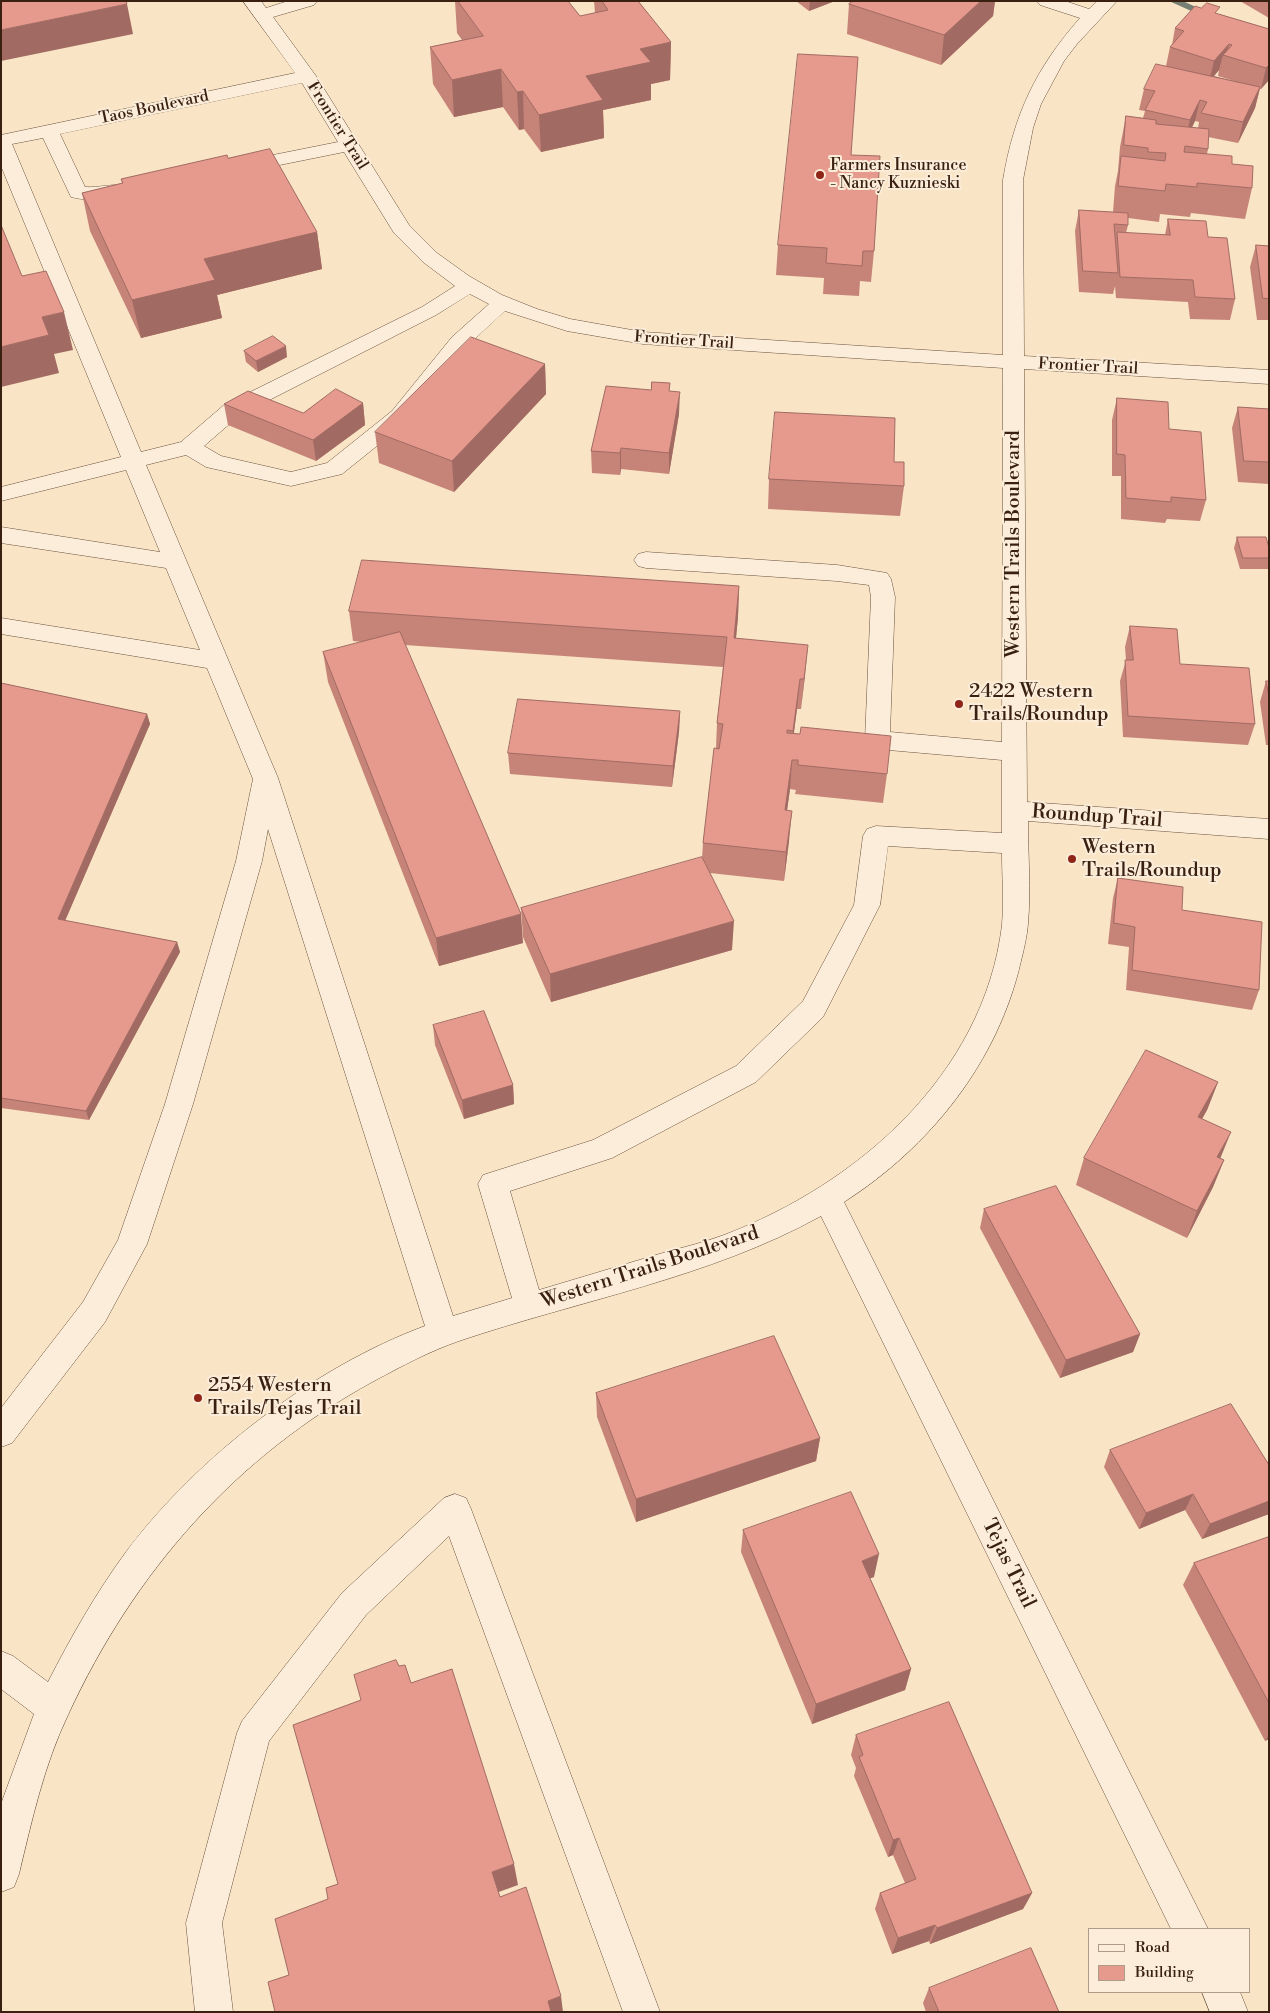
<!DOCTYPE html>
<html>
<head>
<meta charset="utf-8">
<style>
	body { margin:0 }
	#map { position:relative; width:1270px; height:2013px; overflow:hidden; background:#f9e4c5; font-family:"Libre Bodoni",serif }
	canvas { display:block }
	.frame { position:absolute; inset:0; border:2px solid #3a2011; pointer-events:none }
	.legend { position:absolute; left:1088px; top:1928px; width:162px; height:65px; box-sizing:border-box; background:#fbedd9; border:1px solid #ae9b89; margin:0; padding:6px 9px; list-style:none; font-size:15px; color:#3a2011 }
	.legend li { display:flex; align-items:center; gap:10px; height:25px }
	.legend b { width:25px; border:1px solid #ae9b89 }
</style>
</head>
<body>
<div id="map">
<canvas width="1270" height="2013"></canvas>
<div class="frame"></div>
<ul class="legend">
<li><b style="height:6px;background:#fbedd9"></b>Road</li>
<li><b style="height:14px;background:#e6998d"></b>Building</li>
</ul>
</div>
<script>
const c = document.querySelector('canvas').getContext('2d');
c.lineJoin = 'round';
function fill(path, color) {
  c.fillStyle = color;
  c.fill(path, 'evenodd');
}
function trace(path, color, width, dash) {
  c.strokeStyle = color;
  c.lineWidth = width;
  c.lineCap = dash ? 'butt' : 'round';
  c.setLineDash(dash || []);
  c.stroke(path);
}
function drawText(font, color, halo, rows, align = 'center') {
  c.font = font + ' "Libre Bodoni",serif';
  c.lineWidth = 4;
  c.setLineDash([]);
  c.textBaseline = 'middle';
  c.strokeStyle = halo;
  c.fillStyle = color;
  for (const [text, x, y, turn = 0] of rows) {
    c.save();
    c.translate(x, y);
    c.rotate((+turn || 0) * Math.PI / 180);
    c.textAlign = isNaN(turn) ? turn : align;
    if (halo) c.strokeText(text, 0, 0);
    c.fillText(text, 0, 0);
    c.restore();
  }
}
const stream = new Path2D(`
	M1169,1H1183L1217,17L1212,20L1209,19Z`);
const minor = new Path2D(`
	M243,1H261L266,8L288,1H317L314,5L273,17L316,76L409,225L437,253L469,276L502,295L537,309L570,319L643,332L1003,355V180C1014,114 1036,68 1080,18L1040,5L1037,1H1065L1089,9L1097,1H1117L1077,44L1064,61L1041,104L1033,128L1023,180L1024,356L1269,370V384L1024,369L1027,802L1269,819V839L1028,821C1028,855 1031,890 1028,924C1027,936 1024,949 1021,961C998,1062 930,1147 844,1202L1208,1929H1171L821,1216C709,1278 580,1300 459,1341C430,1351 402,1366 374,1381C236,1456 134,1572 68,1715C44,1765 32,1820 19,1874L14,1887L1,1892V1804L34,1714L1,1689V1651L13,1656L48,1682C71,1637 96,1593 126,1552C197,1457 314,1367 425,1326L268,829L262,861L193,1104L147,1244L105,1322L12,1443L1,1447V1408L83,1302L118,1240L165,1104L236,861L253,779L207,668L1,634V618L200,650L166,568L1,543V527L160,552L126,470L1,501V487L121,457L1,166V135L295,73ZM302,83L338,142L233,163L230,167L233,171L240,173L344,152L394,233L423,262L455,286L422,307L224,405L181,442L141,452L12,144L43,138L71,197C90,202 108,199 127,194L130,190L127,186C114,183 99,188 85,187L60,134ZM470,294L489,304L452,337L392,411L327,463L291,472L221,456L204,446L240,415L436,315ZM505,311L567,331L643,344L1003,368L1002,742L890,732L895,597L891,579L887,573L837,565L646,552L638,554L634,560L638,566L646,568L837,581L869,585L871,597L865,740L868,746L877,749L1002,760V833L876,826L867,829L863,836L854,905L803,1001L736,1066L593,1140L483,1175L478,1184L512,1298L453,1316L278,778L146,465L186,455L206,467L291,486L342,474L408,421L466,347ZM888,846L1002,853C1002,876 1004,901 1002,925C984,1074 858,1184 724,1235C705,1242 685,1247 666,1252C624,1265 581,1277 539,1290L510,1191L612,1158L756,1082L823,1017L880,905Z
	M455,1494L466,1498L471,1509L660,2012H623L449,1536L366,1615L269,1741L222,1923L233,2012H195L186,1923L237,1733L242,1721L342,1593L444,1498Z
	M1202,1992H1240L1248,2012H1210Z`);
const wall = new Path2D(`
	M455,1H568L580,16L595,13L594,1H638L671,42L670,80L651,84V100L603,110L604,138L541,152L524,129L519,130L503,107L454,117L433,84L430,47L462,40L457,33Z
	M796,1H835L809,11Z
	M853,1H995L993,16L941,65L847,34L849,4Z
	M1240,1H1269V18Z
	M1219,14L1269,29V80L1261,89H1260L1255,108L1238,143L1208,137V149L1207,154L1232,164L1252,188L1245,219L1191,213L1190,217L1160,214L1159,222L1128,218V225L1126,233L1165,235L1168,219L1208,237L1235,299L1230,320L1190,319L1188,302L1116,298L1115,286L1113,294L1079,292L1075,231L1079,210L1113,212L1115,186L1118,171L1120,147L1126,116L1143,118L1145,111L1139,110L1144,89L1166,66L1170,47L1172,45L1175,28ZM1219,70L1218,76L1237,82L1214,76ZM1195,121L1199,122L1198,128L1192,127Z
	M851,155L874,251L871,282L860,281L859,296L823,294L824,278L776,275L778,245Z
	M228,158L317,232L322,269L217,295L222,318L141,338L90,231L82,193L122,183L121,179Z
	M1256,245L1269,246V320H1257L1250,267Z
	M244,351L287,357L258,372L246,362Z
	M545,364L546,394L454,492L379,463L375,432Z
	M670,391L679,414L669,474L621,469L620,475L592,473L591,451Z
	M1117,398L1169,429L1206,500L1200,521L1167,519L1165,523L1121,519V476H1112V420Z
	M363,403L365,425L316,461L228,425L224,404L303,413Z
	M1238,407L1269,409V484L1238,482L1232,428Z
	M894,462L904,486L900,516L768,509L769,479Z
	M1237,537L1269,548L1268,569H1240L1234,548Z
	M739,586L738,617L736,638L805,675L801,709H797L794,733L887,774L883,803L795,794L796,790L790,789L787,810L789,841L784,881L710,873L732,950L551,1002L523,937L521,908L702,859L703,843L716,748L717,723L723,667L405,645L523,943L439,966L328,682L323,652L362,642L353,641L349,611Z
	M1130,626L1180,664L1255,724L1248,745L1123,737L1120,681L1126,660L1125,647Z
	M1266,681H1269V745H1266L1260,702Z
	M1,683L147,714L150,724L65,921L177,942L180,952L89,1120L1,1108Z
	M680,711L679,732L672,787L510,774L508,753Z
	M1118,878L1182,910L1259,990L1252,1010L1126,990L1129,947L1108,944L1113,898Z
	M433,1025L513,1085L514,1104L464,1119L435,1045Z
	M1218,1082L1207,1110L1202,1119L1220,1158L1224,1160L1213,1187L1187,1238L1076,1185L1084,1158Z
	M984,1209L1140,1334L1133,1352L1060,1378L980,1228Z
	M596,1393L820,1438L816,1461L636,1522L597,1417Z
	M1110,1450L1269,1465V1514L1202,1539L1185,1510L1139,1529L1104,1467Z
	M743,1530L874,1577L870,1578L911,1669L905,1690L812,1724L741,1552Z
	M1269,1537V1739L1265,1741L1183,1585L1194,1563Z
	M856,1735L1032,1893L1023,1909L930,1944L929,1941L892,1954L875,1909L880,1893L905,1883L893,1855L888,1857L854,1776L856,1768L851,1755Z
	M929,1988L1059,2012H926L923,2003Z`);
const shadedWall = new Path2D(`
	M810,1H835L809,11Z
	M981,1H995L993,16L941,65L944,35Z
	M127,4L133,34L1,61V30Z
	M671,42L670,80L651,84V100L603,110L604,138L541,152L539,115L586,76L640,49Z
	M1229,44L1226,56L1223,55L1219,70L1209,82L1214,61Z
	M1269,65V80L1261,89L1266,68Z
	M501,69L503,107L454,117L452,80Z
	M1260,87L1255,108L1238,143L1243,122Z
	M523,91L524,129L519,130L517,92Z
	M1200,100L1195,121L1185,142L1190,120Z
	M317,232L322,269L217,295L222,318L141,338L132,300L204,259Z
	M64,312L73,350L54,354L59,373L1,387V347L42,317Z
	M286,346L287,357L258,372L256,361Z
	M545,364L546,394L454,492L452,461Z
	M680,392L679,414L669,474V453Z
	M363,403L365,425L316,461L313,440Z
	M621,448V469L620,475V453Z
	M739,586L738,617L733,668L734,638Z
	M808,645L805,675L801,709L804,679Z
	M800,679L797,709L790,760L793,731Z
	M680,711L679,732L672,787L673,766Z
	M147,714L150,724L61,930L58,919Z
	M792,760L790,789L783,840L785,810Z
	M792,811L789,841L784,881L786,852Z
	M521,914L523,943L439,966L436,938Z
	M734,921L732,950L551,1002L550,974Z
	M177,942L180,952L89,1120L86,1111Z
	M1218,1082L1207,1110L1188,1144L1198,1117Z
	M513,1085L514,1104L464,1119L462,1100Z
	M1231,1132L1220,1159L1217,1157Z
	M1224,1160L1213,1187L1187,1238L1197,1211Z
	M1140,1334L1133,1352L1060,1378L1066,1360Z
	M820,1438L816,1461L636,1522V1499Z
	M1193,1494L1185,1510L1139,1529L1146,1513Z
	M1269,1501V1514L1202,1539L1210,1524Z
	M879,1554L874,1577L857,1583L862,1561Z
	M911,1669L905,1690L812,1724L816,1704Z
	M1269,1735V1739L1265,1741Z
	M899,1838L893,1855L888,1857L893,1840Z
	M514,1864L518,1885L496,1893L492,1872Z
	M1032,1893L1023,1909L930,1944L937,1928Z
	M935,1925L929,1941L892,1954L898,1938Z
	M561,1996L563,2012H549L548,2001Z`);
const building = new Path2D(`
	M1,1H126L127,4L1,30Z
	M458,1H568L580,16L608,10L602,1H638L671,42L640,49L651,62L586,76L603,100L539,115L523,91L517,92L501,69L452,80L430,47L483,36Z
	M853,1H981L944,35L849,4Z
	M1207,3L1220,7L1215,13L1269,29V65L1266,68L1223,55L1232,45L1229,44L1214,61L1170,47L1184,31L1175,28L1177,26L1195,6L1201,8Z
	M798,54L858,57L851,155L880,156L874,251H863L862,266L826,263L827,248L778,245Z
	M1156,64L1260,87L1243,122L1201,113L1207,102L1200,100L1190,120L1145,110L1155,91L1144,89Z
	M1126,116L1156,120V124L1209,129L1208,149L1185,146L1184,152L1232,156V164L1253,166L1252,188L1197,183V187L1166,184L1165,191L1118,186L1121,156L1165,161L1166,153L1148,152V148L1124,145Z
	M270,149L317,232L204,259L215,280L132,300L82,193L123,183L121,179L227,155L228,158Z
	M1079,210L1128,213V225L1114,224L1118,273L1083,271Z
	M1168,219L1206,221L1208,237L1227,238L1235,299L1195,297L1193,280L1120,277L1117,232L1170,235Z
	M1,225L22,276L46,271L64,312L42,317L49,335L1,347Z
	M1256,245L1269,246V299L1263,298Z
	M273,336L286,346L256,361L244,351Z
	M471,337L545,364L452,461L375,432Z
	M652,382L670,383L669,391L680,392L669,453L621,448L620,453L591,451L606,386L651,390Z
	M336,389L363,403L313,440L224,404L248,391L303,413Z
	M1117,398L1168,402L1169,429L1201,432L1206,500L1171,497V502L1126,498L1125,455L1117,454Z
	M1238,407L1269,409V462L1244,461Z
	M775,412L895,418L894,462H904V486L769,479Z
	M1237,537H1266L1269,548V558H1243Z
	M362,560L739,586L734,638L808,645L804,679H800L793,731L787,730V733L800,734L801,727L891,736L887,774L798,765V760H792L785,810L792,811L786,852L703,843L714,748L719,749L723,724L717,723L727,637L349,611Z
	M1130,626L1177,629L1180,664L1249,668L1255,724L1128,716L1125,660H1133Z
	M400,632L521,914L436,938L323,652Z
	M1266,681H1269V695Z
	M1,683L147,714L58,919L177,942L86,1111L1,1098Z
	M518,699L680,711L673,766L508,753Z
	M702,857L734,921L550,974L521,908Z
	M1118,878L1183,887L1182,910L1262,922L1259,990L1132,970L1135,927L1114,923Z
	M484,1011L513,1085L462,1100L433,1025Z
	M1146,1050L1218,1082L1198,1117L1231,1132L1217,1157L1224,1160L1197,1211L1084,1158Z
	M1056,1186L1140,1334L1066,1360L984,1209Z
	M774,1336L820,1438L636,1499L596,1393Z
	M1231,1404L1269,1465V1501L1210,1524L1193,1494L1146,1513L1110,1450Z
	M851,1492L879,1554L862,1561L911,1669L816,1704L743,1530Z
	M1269,1537V1703L1194,1563Z
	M396,1660L399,1666L405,1665L411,1683L452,1669L514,1864L492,1872L500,1897L526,1887L561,1996L548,2001L551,2012H275L268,1982L289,1975L275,1919L328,1899L326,1888L338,1884L293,1725L361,1700L354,1675Z
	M949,1702L1032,1893L937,1928L935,1925L898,1938L880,1893L916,1879L899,1838L893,1840L859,1757L863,1755L856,1735Z
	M1031,1948L1059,2012H939L929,1988Z`);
const markers = [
	[820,175,5,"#8f2418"],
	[959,704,5,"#8f2418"],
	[1072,859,5,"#8f2418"],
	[198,1398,5,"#8f2418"]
];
const farStreetnames = [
	["Taos Boulevard",154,108,-12],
	["Frontier Trail",337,126,58],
	["Frontier Trail",684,341,4],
	["Frontier Trail",1088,367,3]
];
const farPoinames = [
	["Farmers Insurance",830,166],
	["- Nancy Kuznieski",830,184]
];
const streetNames = [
	["Western Trails Boulevard",1014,544,-90],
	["Roundup Trail",1097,817,4],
	["Western Trails Boulevard",650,1268,-18],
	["Tejas Trail",1008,1564,64]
];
const poiNames = [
	["2422 Western",969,692],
	["Trails/Roundup",969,715],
	["Western",1082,848],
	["Trails/Roundup",1082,871],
	["2554 Western",208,1386],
	["Trails/Tejas Trail",208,1409]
];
fill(stream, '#767f73');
trace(minor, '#6a513e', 1);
fill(minor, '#fbedd9');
fill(wall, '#c68479');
fill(shadedWall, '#a16b63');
fill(building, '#e6998d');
trace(building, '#a16b63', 1);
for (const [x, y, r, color] of markers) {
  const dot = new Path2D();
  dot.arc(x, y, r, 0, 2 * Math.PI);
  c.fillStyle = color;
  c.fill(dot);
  trace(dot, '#fbedd9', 2);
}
drawText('16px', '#3a2011', '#fbedd9', farStreetnames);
drawText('16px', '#3a2011', '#fbedd9', farPoinames, 'left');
drawText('20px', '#3a2011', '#fbedd9', streetNames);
drawText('20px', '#3a2011', '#fbedd9', poiNames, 'left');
</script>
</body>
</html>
